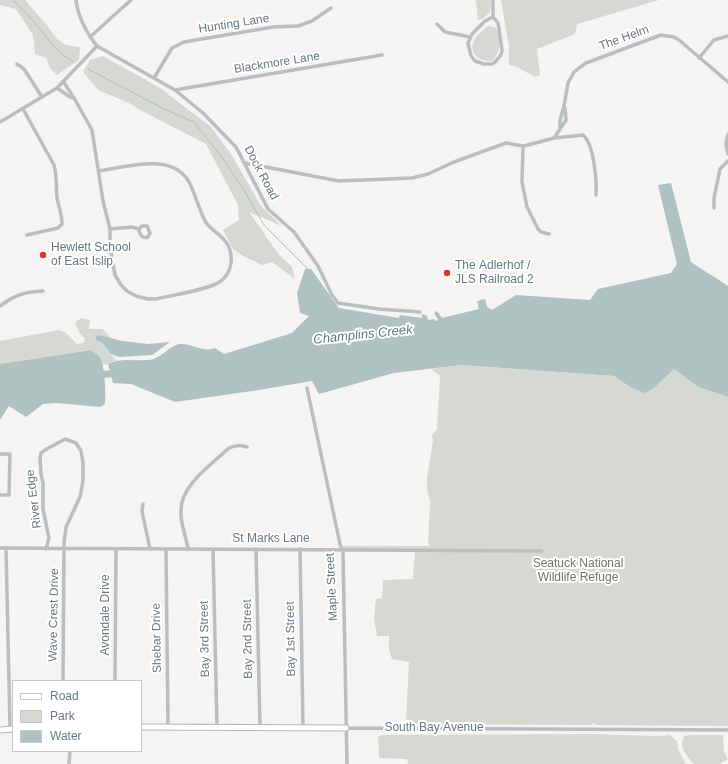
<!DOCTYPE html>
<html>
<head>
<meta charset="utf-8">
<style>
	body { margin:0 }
	#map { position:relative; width:728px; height:764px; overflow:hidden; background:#f5f4f2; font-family:Arial,sans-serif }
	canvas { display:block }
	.legend { position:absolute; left:12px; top:680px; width:130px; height:72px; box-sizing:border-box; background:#fff; border:1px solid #c2c9cc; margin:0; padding:5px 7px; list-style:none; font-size:12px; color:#667980 }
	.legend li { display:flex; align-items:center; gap:8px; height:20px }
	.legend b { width:20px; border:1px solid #c2c9cc }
</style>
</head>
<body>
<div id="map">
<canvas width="728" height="764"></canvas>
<ul class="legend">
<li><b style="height:5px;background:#fff"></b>Road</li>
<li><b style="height:11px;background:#d5d9d1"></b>Park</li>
<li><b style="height:11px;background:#b0c1c2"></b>Water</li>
</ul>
</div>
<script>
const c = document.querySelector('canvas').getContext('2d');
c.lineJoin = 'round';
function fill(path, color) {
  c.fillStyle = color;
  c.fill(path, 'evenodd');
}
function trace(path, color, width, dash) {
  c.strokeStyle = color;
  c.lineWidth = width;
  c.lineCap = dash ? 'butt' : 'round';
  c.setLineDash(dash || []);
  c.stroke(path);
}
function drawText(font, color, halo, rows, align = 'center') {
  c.font = font + ' Arial,sans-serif';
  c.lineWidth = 4;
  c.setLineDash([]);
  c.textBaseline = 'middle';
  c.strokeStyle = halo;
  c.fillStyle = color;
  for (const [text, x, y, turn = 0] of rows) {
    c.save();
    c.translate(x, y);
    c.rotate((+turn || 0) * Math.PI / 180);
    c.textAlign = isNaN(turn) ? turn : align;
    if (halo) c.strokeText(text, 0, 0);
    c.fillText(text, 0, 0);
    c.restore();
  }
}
const green = new Path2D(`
	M0,0H25L46,24L57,39L66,45L80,47L79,60L57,75L50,68L46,58L35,54L33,35L16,9L0,5Z
	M476,0H491L490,12L483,19L478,20Z
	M501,0H659L577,24L575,34L537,49L540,75L535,77L517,67L509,65V47Z
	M488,26L495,27C502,38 501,52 492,61C479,62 467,53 475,39C477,34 484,30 488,26Z
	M103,56L160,88L211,127L231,154L261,206L282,226L249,212L279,255L292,267L295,279L272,262L262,265L243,256L233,249L223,230L239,220L238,205L206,144L140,110L129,103L98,90L83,72L90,60Z
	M81,318L90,320L89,329H103L112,339L99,335L102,344L116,360L108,364L102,365L99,356L90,350L0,364V341L59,330L65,332L77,344L84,343L85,339L79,332L75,323Z
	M461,365L614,376L630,387L654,388L674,369L698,387L728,397V726L596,725L594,723L591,725L413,724L410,720H406L409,662L392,659L389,650V636H377L374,619L376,599L382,598L383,580L413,579L415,551L343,550L340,546H430L428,544L430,501L427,490V477L433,441L432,435L437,429L440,376L431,369Z
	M592,734L656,736L670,735L677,741L678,749L686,764H408L407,759L381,758L379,757L378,738L381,735Z
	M690,735H723L724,751L728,760L724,761L720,764H694C687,756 678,747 684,736Z`);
const water = new Path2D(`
	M671,183L691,262L728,286V397L698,387L674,369L654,388L645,393L630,387L614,376L461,365L394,373L319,394L312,381L259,390L175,402L131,384L113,383L108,364C123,356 137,363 153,359C162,357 170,345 180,344C191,343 204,353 215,348L224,354L292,333L309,316L300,313L297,293L305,269H311L339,308L399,318L400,315L422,318V314L427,316L428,320L434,319L436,321L438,320L434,313L437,311L442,318L479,309L477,301L485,299L487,307L492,310L516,295L590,300L598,289L671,273L677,264L658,185Z
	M99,335L122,341L148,344L170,342L152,355L119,357L111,354L101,342L96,340V336Z
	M91,350C93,352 97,354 99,356C105,363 106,394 105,404L100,407L56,403L43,404L26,417L9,406L0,420V364Z`);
const stream = new Path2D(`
	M13,0C22,9 31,18 39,28C51,41 56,53 73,61
	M88,69L164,109L194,122L221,156L245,192L264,225L309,270`);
const river = new Path2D(`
	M95,375L118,373`);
const street = new Path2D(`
	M76,0C78,18 86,32 97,46L175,90L203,113L236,147L268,209L294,232L318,266L332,295L338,303L379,309L420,312
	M493,0V17L498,23L502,50L501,55L495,62L492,64H484L475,61L471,56L468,43L472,34L485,21L493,17
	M437,24L445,32L470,37
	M90,37L131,0
	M699,58L714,40L728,36
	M17,64L24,69L42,97
	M154,78L172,48L184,42L273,27L298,26L312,21L331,8
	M63,81L74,98L92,130L103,201L110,229V247L115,275L121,285L127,291L136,296L148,299H156C172,295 209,290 221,281C226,277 230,270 231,263C232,257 231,251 228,245C223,236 214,232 207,224C199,212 196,195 189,182C172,152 126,167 99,171
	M57,88L70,97L74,98
	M175,90L382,55
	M23,109L54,165C57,176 56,186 57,198C59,207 62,215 62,224L58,228L27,235
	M0,122L57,88L97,46
	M560,130V120L564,106L568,83L574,72L579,68L586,63L661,35L674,37L679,40L728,82
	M728,134L726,144L728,154
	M554,138L566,120L565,108
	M523,146L522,182L527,207L538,229L541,232L549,234
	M245,163L339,181L412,178L428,174L454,162L506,143L523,146L528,145L554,138L583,135C594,144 597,181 596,195
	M714,208V198L720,169L728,161
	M110,229L132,227L139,229L142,226H147L150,233L148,237C142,239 139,234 139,229
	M0,306C15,295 24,292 43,291
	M307,388L340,544L343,553L347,764
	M0,454H10L9,495H0
	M143,504L142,511L150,549
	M0,548L542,551
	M6,548L10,729
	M46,549L49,538L43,509V483L41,474L40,458L41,453L45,450L65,439L76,443L81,451L83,463V481L80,497L66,527L64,543L63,681
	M166,549L168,727
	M188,549C186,536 180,523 181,510C181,485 212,464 229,448C236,445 239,445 247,447
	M213,549L217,727
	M256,549L260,727
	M300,549L303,727
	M115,681L116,549
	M346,728L728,730
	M69,764L70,751`);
const secondary = new Path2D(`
	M141,727L346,728
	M0,730L13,729`);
const markers = [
	[43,255,4,"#d63930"],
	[447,273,4,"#d63930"]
];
const streetNames = [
	["Hunting Lane",234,24,-9],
	["The Helm",624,38,-20],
	["Blackmore Lane",277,63,-9],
	["Dock Road",261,173,62],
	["River Edge",34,499,-97],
	["St Marks Lane",271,539],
	["Maple Street",332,587,-93],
	["Wave Crest Drive",54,615,-89],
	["Avondale Drive",106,615,-90],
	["Shebar Drive",157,638,-91],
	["Bay 3rd Street",205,639,-91],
	["Bay 2nd Street",248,639,-91],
	["Bay 1st Street",291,639,-91],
	["South Bay Avenue",434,728]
];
const poiNames = [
	["Hewlett School",51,248],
	["of East Islip",51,262],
	["The Adlerhof /",455,266],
	["JLS Railroad 2",455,280]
];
const parkNames = [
	["Seatuck National",578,564],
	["Wildlife Refuge",578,578]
];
const waterNames = [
	["Champlins Creek",363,335,-6]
];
fill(green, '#d5d9d1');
fill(water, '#b0c1c2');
trace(stream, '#b0c1c2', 1);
trace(river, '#b0c1c2', 7);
trace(secondary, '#aeb5b8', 7);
trace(street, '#b9bfc1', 3.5);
trace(secondary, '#fff', 5);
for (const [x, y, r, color] of markers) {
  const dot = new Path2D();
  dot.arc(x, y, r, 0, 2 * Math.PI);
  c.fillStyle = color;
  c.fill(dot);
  trace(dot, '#fff', 1.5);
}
drawText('12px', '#667980', '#fff', streetNames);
drawText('12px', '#667980', '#fff', poiNames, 'left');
drawText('12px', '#6c7864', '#fff', parkNames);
drawText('italic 13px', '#627b7e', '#fff', waterNames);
</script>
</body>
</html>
